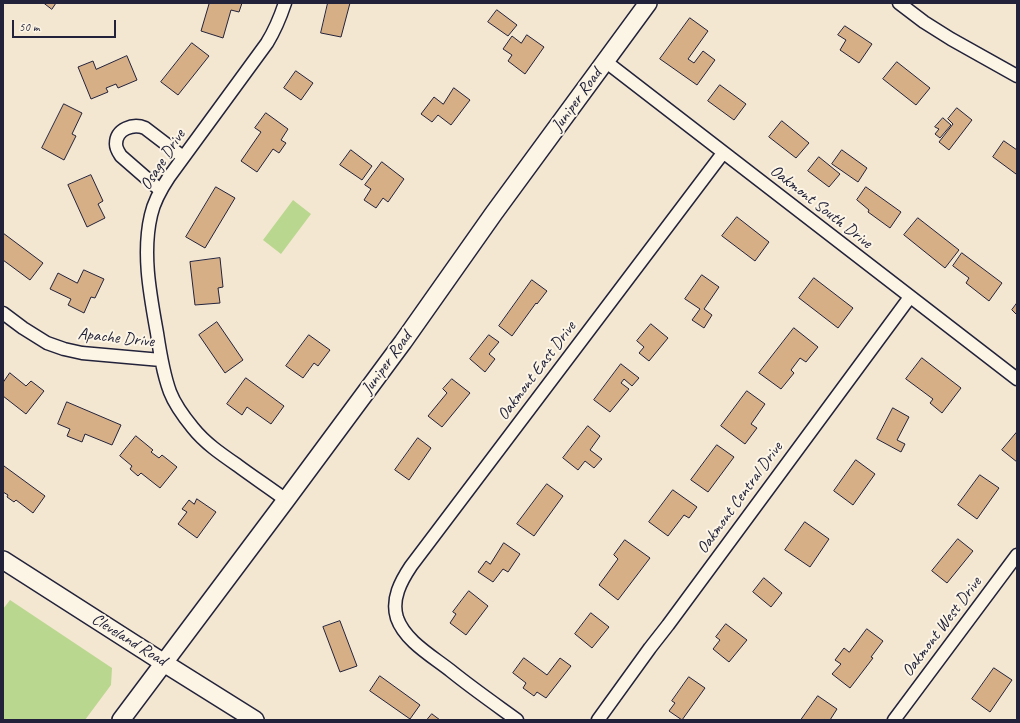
<!DOCTYPE html>
<html>
<head>
<meta charset="utf-8">
<style>
	body { margin:0 }
	#map { position:relative; width:1020px; height:723px; overflow:hidden; background:#f4e7d2; font-family:Caveat,sans-serif }
	canvas { display:block }
	.frame { position:absolute; inset:0; border:4px solid #22223b; pointer-events:none }
	.scale { position:absolute; left:12px; top:20px; width:104px; height:18px; box-sizing:border-box; border:2px solid #22223b; border-top:0; padding-left:5px; font-size:12px; line-height:14px; white-space:nowrap; color:#22223b; -webkit-text-stroke:3px #fcf5e5; paint-order:stroke }
</style>
</head>
<body>
<div id="map">
<canvas width="1020" height="723"></canvas>
<div class="frame"></div>
<div class="scale">50 m</div>
</div>
<script>
const c = document.querySelector('canvas').getContext('2d');
c.lineJoin = 'round';
function fill(path, color) {
  c.fillStyle = color;
  c.fill(path, 'evenodd');
}
function trace(path, color, width, dash) {
  c.strokeStyle = color;
  c.lineWidth = width;
  c.lineCap = dash ? 'butt' : 'round';
  c.setLineDash(dash || []);
  c.stroke(path);
}
function drawText(font, color, halo, rows, align = 'center') {
  c.font = font + ' Caveat,sans-serif';
  c.lineWidth = 4;
  c.setLineDash([]);
  c.textBaseline = 'middle';
  c.strokeStyle = halo;
  c.fillStyle = color;
  for (const [text, x, y, turn = 0] of rows) {
    c.save();
    c.translate(x, y);
    c.rotate((+turn || 0) * Math.PI / 180);
    c.textAlign = isNaN(turn) ? turn : align;
    if (halo) c.strokeText(text, 0, 0);
    c.fillText(text, 0, 0);
    c.restore();
  }
}
const green = new Path2D(`
	M293,200L311,214L281,254L263,240Z
	M10,600L112,668L111,685L85,720H3V609Z`);
const building = new Path2D(`
	M44,3H56L52,9Z
	M205,3H242L239,12L231,10L223,38L201,31L209,4Z
	M328,3H350L341,37L321,33Z
	M497,10L517,25L508,36L488,22Z
	M690,18L708,31L688,59L694,63L703,51L715,60L697,85L660,59Z
	M845,26L872,44L859,63L840,50L846,40L838,35Z
	M527,35L544,47L525,74L508,61L512,55L503,49L512,36L521,43Z
	M192,43L209,56L178,95L161,82Z
	M127,56L137,80L118,88L116,84L106,88L108,92L91,99L78,67L93,61L96,69Z
	M897,62L930,88L916,105L883,79Z
	M296,71L313,83L301,100L284,88Z
	M720,85L746,104L734,120L708,101Z
	M454,88L470,100L451,125L438,115L432,122L421,114L434,97L443,104Z
	M64,104L82,113L72,134L76,136L64,160L42,148Z
	M957,108L972,120L949,150L939,142L953,124L948,119Z
	M266,113L288,129L281,140L286,143L279,153L273,149L257,172L241,161L261,132L255,128Z
	M943,118L951,125L940,138L935,134L939,129L935,127Z
	M782,121L809,143L796,158L769,137Z
	M1004,141L1017,150V172L1016,174L993,157Z
	M351,150L372,166L362,180L340,165Z
	M842,150L867,168L858,182L832,164Z
	M819,157L840,174L829,187L808,171Z
	M382,162L404,179L388,202L383,198L376,208L364,200L371,189L365,185Z
	M91,175L103,201L98,204L105,218L87,227L68,185Z
	M216,187L235,198L205,248L186,237Z
	M866,187L901,212L890,228L868,212L869,210L857,200Z
	M737,217L769,242L755,261L722,236Z
	M918,218L959,250L945,268L904,235Z
	M3,233L43,263L30,280L3,260Z
	M962,253L1002,283L989,301L966,283L969,278L953,266Z
	M220,258L223,287L218,288L220,303L195,305L190,262Z
	M84,270L104,279L95,298L91,297L84,313L68,305L71,299L50,289L58,273L77,283Z
	M702,275L719,287L704,309L712,315L704,328L692,320L700,309L685,299Z
	M814,278L853,308L838,328L799,298Z
	M532,280L547,291L537,304L536,303L512,336L499,326Z
	M1017,303V315L1012,310Z
	M217,322L243,360L225,373L199,335Z
	M651,324L668,338L649,361L639,353L644,347L637,341Z
	M794,328L818,347L806,362L800,358L791,370L794,373L781,389L759,373Z
	M309,335L330,350L318,366L314,363L303,378L286,366Z
	M489,335L499,342L489,354L495,359L485,372L470,359Z
	M922,358L961,388L942,413L930,403L933,399L906,379Z
	M621,364L639,378L632,386L624,379L621,383L629,389L610,412L594,400Z
	M10,373L26,386L31,381L44,391L26,414L3,396V383Z
	M246,378L284,406L271,424L247,407L242,415L227,404Z
	M452,379L470,393L442,427L428,416L447,393L443,389Z
	M747,391L765,404L751,424L757,428L745,444L721,426Z
	M67,402L121,425L112,445L85,434L82,442L67,436L70,429L58,424Z
	M893,408L909,417L897,440L905,444L901,452L877,439Z
	M588,426L600,436L590,450L602,459L594,468L585,461L578,470L563,458Z
	M1017,432V462L1002,450Z
	M136,436L153,450L151,452L159,458L162,455L177,467L160,488L141,473L138,476L130,469L132,466L120,456Z
	M418,438L431,448L409,480L395,470Z
	M717,445L734,457L708,492L691,480Z
	M856,460L875,474L853,505L834,491Z
	M4,466L45,496L33,513L16,500L14,502L7,497L8,495L3,492V468Z
	M980,475L999,488L977,519L958,505Z
	M547,484L563,496L534,536L517,524Z
	M673,490L697,507L689,518L684,515L668,536L649,522Z
	M197,499L216,512L197,538L178,524L187,512L182,509L189,500L194,504Z
	M805,522L829,539L810,567L785,550Z
	M958,539L973,551L947,583L932,571Z
	M625,540L650,558L618,600L599,585L618,559L614,555Z
	M504,543L520,554L508,572L503,569L493,582L478,572L486,561L490,564Z
	M764,578L782,593L771,607L753,592Z
	M469,591L488,606L466,635L450,623L456,614L453,612Z
	M591,613L609,627L592,648L575,634Z
	M340,621L357,666L340,672L323,627Z
	M726,624L747,640L729,662L713,649L720,640L716,637Z
	M867,629L883,641L871,657L873,658L850,688L832,674L841,664L835,660L844,648L849,652Z
	M524,658L547,675L560,658L571,666L546,698L537,692L534,696L523,688L526,683L513,673Z
	M994,668L1012,680L990,712L972,699Z
	M380,676L420,705L410,719L370,691Z
	M689,677L705,688L682,720L669,711L675,703L672,701Z
	M818,696L837,709L830,720H801Z
	M432,714L440,720H427Z`);
const street = new Path2D(`
	M285,3C280,18 275,30 267,43L169,177C161,189 154,201 151,215C142,253 150,294 157,333C160,353 163,373 170,392C175,405 184,417 193,428C205,443 221,454 237,465C253,477 270,488 286,500
	M899,3L924,22L951,39L1017,76
	M605,61L1017,379
	M160,190L121,156C119,153 116,149 116,144C116,129 133,123 145,128L183,157
	M3,313L23,328L47,343L64,349L82,353L161,360
	M517,720C495,704 472,688 451,671C432,656 405,641 397,618C391,599 401,581 411,566L723,153
	M598,720L650,648L668,625L910,297
	M894,720L1017,555`);
const secondary = new Path2D(`
	M3,560L164,663L255,720
	M121,720L286,500L403,342L494,213L648,3`);
const streetNames = [
	["Juniper Road",577,100,-54],
	["Osage Drive",163,160,-57],
	["Oakmont South Drive",821,207,38],
	["Apache Drive",116,338,6],
	["Juniper Road",387,363,-54],
	["Oakmont East Drive",537,371,-53],
	["Oakmont Central Drive",740,498,-54],
	["Oakmont West Drive",942,627,-53],
	["Cleveland Road",129,640,32]
];
fill(green, '#bad78f');
fill(building, '#d6af87');
trace(building, '#22223b', 1);
trace(street, '#22223b', 15);
trace(secondary, '#22223b', 20);
trace(street, '#fcf5e5', 12);
trace(secondary, '#fcf5e5', 17);
drawText('17px', '#22223b', '#fcf5e5', streetNames);
</script>
</body>
</html>
